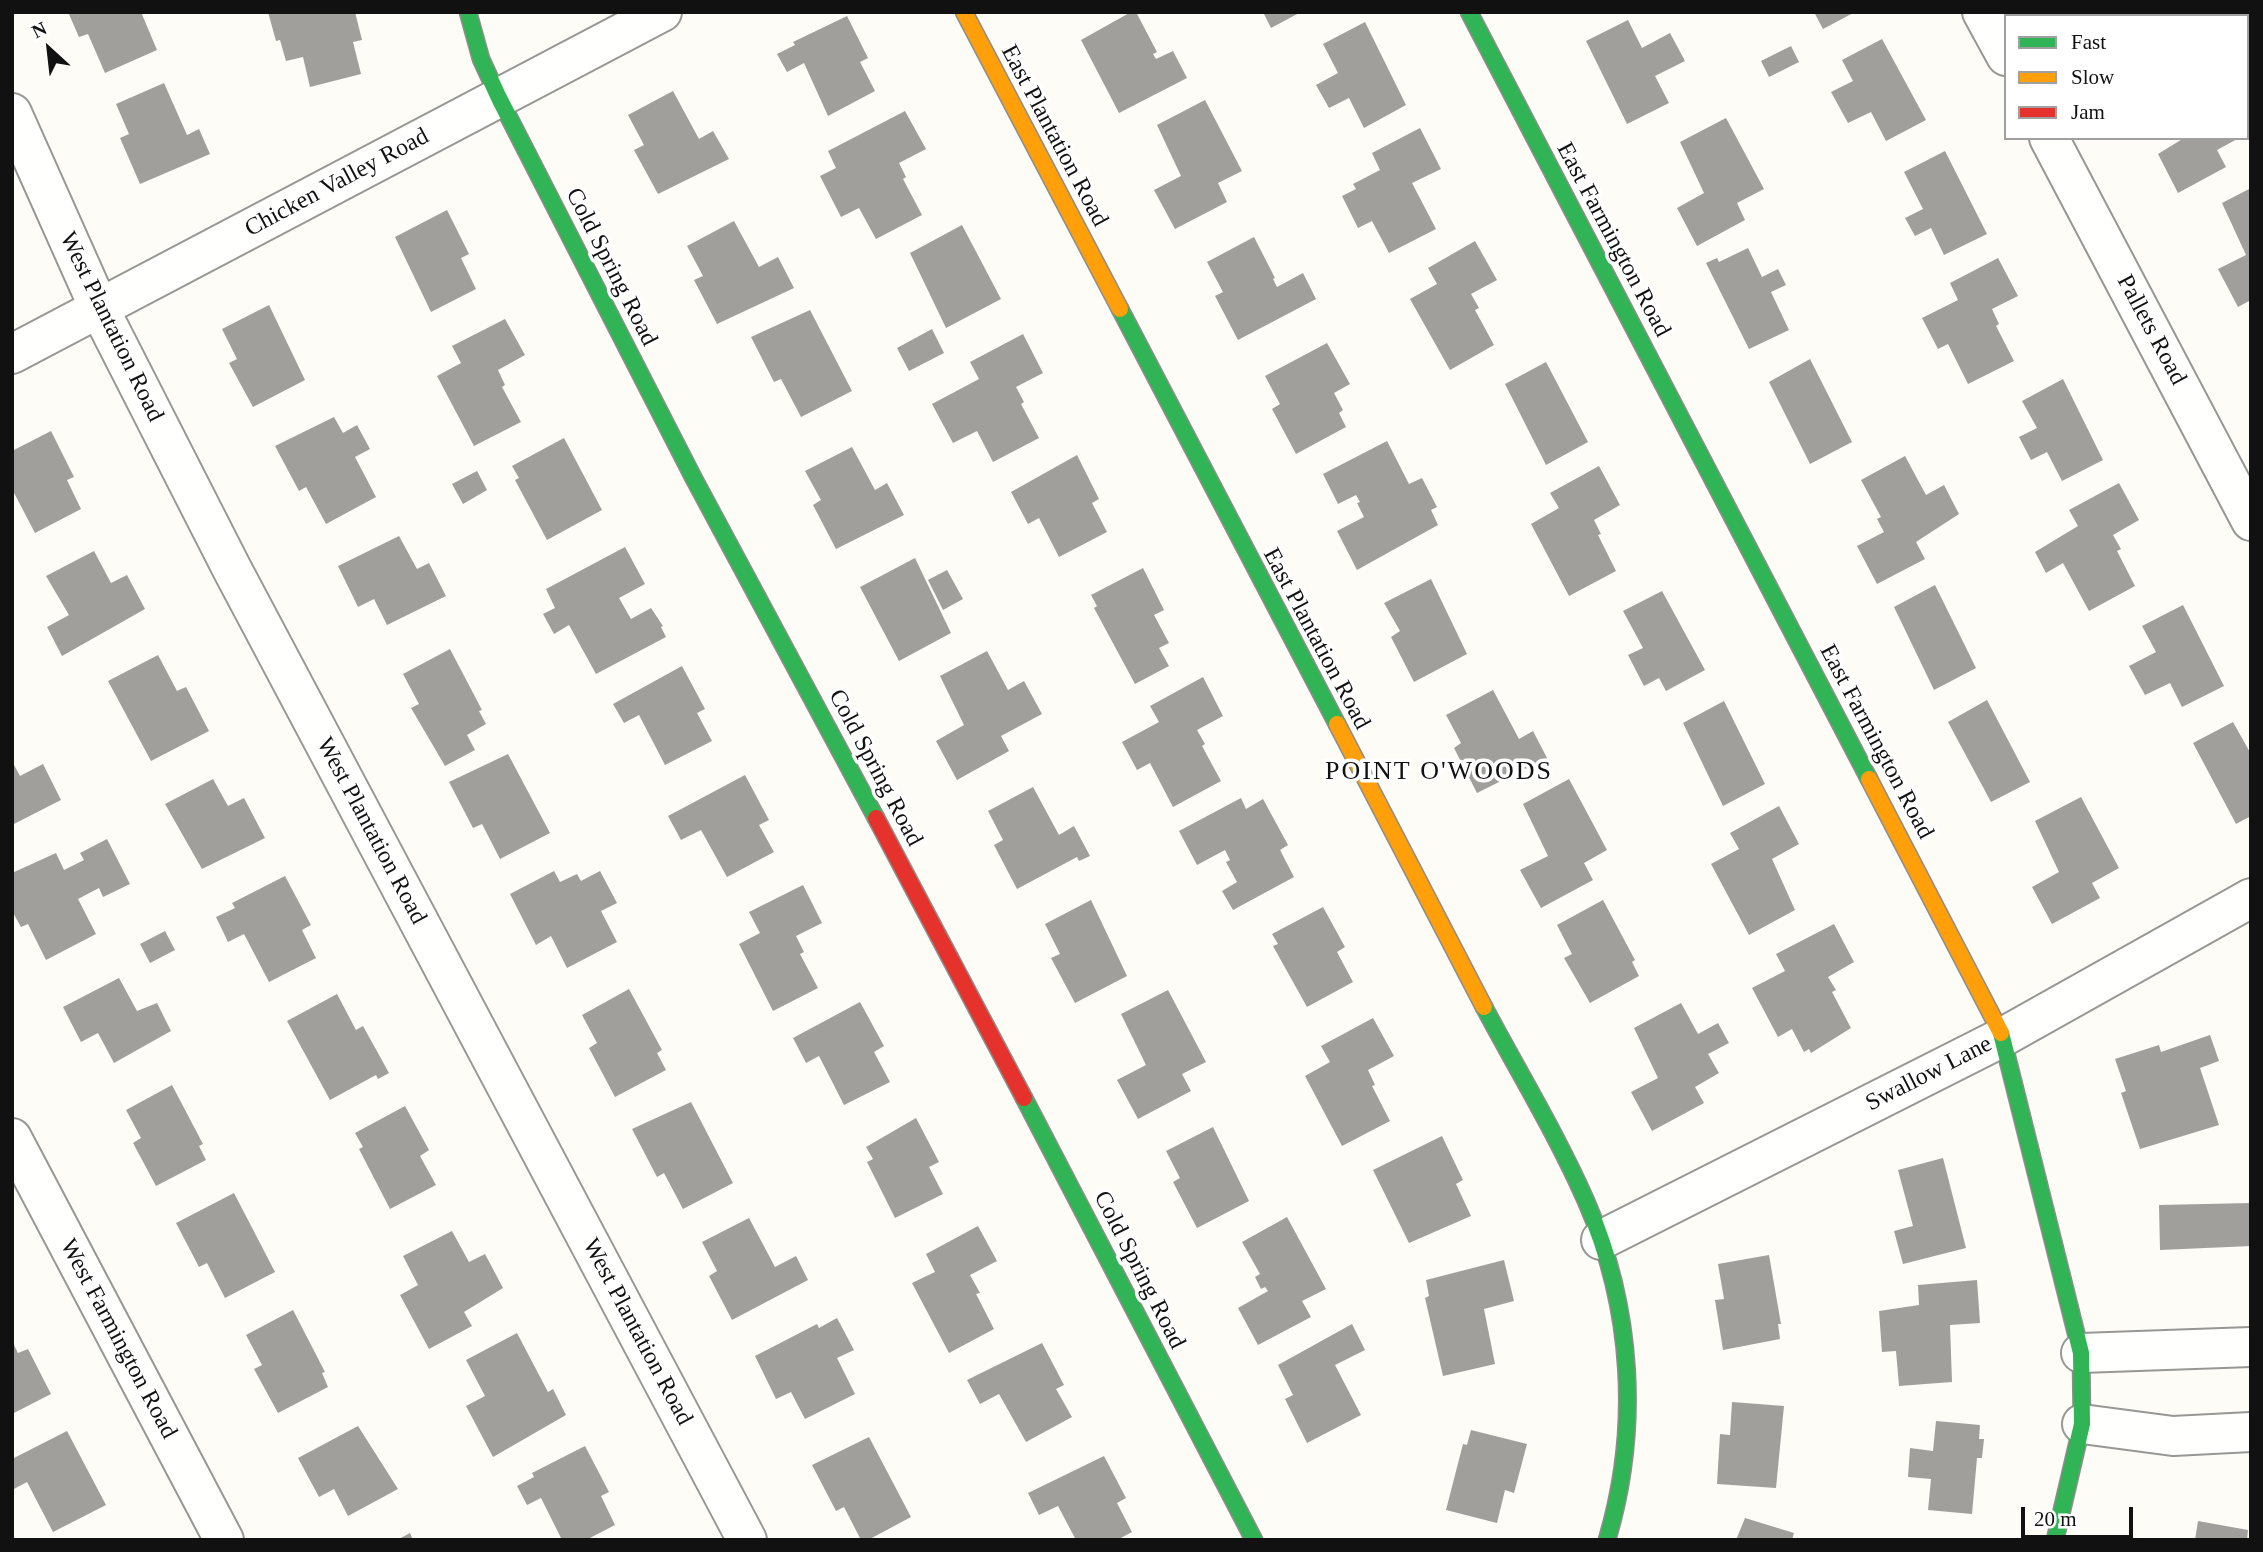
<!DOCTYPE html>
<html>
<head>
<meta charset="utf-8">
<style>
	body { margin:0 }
	#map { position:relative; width:2263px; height:1552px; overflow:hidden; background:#fdfcf7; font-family:Georgia,serif }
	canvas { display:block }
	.frame { position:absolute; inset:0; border:14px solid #111; pointer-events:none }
	.legend { position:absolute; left:2004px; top:14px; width:245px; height:126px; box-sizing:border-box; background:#fff; border:2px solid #a0a0a0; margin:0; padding:9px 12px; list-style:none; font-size:21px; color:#111 }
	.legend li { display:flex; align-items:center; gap:14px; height:35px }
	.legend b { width:35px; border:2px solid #a0a0a0 }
	.north { position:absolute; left:14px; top:14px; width:70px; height:70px; -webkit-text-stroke:5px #fff; paint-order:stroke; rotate:333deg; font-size:19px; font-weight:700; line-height:28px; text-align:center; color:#111 }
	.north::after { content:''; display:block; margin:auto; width:24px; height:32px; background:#111; clip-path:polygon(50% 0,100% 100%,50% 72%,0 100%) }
	.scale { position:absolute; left:2021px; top:1507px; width:112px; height:32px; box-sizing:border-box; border:4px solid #111; border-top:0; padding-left:9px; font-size:21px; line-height:24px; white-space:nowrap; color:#111; -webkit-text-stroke:5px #fff; paint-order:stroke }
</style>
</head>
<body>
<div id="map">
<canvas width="2263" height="1552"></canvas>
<div class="frame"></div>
<ul class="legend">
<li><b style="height:9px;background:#30b455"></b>Fast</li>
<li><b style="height:9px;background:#ff9f0a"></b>Slow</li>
<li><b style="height:9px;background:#e5322d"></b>Jam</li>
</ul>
<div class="north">N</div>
<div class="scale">20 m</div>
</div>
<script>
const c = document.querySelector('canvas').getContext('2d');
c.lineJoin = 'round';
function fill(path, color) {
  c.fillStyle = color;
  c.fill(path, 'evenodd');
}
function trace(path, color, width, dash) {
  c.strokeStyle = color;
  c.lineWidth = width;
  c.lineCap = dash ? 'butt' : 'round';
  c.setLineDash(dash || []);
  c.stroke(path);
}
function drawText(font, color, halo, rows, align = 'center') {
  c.font = font + ' Georgia,serif';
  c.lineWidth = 7;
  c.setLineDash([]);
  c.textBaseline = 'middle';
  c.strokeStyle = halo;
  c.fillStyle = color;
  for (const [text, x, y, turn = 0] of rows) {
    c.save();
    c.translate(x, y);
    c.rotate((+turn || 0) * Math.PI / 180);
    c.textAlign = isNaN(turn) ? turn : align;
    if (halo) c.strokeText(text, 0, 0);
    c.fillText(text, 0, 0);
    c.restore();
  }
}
const building = new Path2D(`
	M68,12H141L157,50L105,73L88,34L79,37Z
	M268,12H355L362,40L353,42L361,74L310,87L303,57L286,61L280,40L276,41Z
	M1131,12H1136L1157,52L1153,54L1156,59L1173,51L1187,78L1119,113L1081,40Z
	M1263,12H1301L1271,28Z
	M1814,12H1855L1823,29Z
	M2078,12H2131L2133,16H2080Z
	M847,16L868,58L860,62L875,91L828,116L804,63L787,72L777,54L795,45L793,42Z
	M1628,20L1642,48L1670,33L1685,61L1655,76L1669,103L1627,124L1586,41Z
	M1365,22L1406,105L1364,128L1349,98L1329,108L1316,85L1338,73L1323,44Z
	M1882,39L1926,120L1886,141L1871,112L1848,123L1831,92L1853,81L1842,60Z
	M1791,46L1799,62L1769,77L1761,61Z
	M164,83L187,135L199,129L210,154L140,184L120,138L129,134L116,104Z
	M673,91L699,139L713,131L729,159L658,194L634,150L644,145L628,115Z
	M1205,100L1242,171L1218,183L1227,202L1175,229L1154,190L1181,176L1157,125Z
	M905,111L926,149L899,163L906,177L903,179L922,215L876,239L859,208L841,217L820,176L836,168L828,151Z
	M1726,118L1764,189L1737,203L1745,220L1697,246L1677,208L1704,193L1680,142Z
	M1420,128L1441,169L1412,183L1436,229L1389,253L1372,221L1358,228L1342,196L1356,189L1353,184L1380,170L1372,153Z
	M2184,138H2239L2217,150L2226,167L2178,193L2158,154Z
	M1945,151L1987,234L1944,255L1931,228L1915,236L1905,218L1923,209L1904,172Z
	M2251,188V300L2238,307L2218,269L2246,255L2222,203Z
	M447,210L469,254L461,258L476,289L431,312L395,237Z
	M734,221L759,267L778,257L794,288L717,324L694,280L703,276L687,246Z
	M962,225L1001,299L946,328L910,253Z
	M1254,237L1275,278L1273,279L1277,287L1303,273L1316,299L1238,340L1215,296L1223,292L1207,262Z
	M1475,241L1497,280L1471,294L1479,308L1475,310L1494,345L1450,370L1410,299L1437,284L1428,268Z
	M1748,248L1762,277L1778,269L1786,285L1771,292L1789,330L1749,349L1706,263L1717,258L1719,262Z
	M1998,258L2018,296L1992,309L1999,324L1996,326L2014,361L1968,384L1948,344L1938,349L1922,318L1958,300L1950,283Z
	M269,305L305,380L253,407L229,363L237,359L222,329Z
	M810,310L852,391L801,417L781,379L774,382L751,337Z
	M505,319L525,355L498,370L505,385L502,387L521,422L474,446L437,376L461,363L452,346Z
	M932,329L944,353L909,371L897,348Z
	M1023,334L1043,373L1016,387L1024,402L1021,404L1039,438L993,462L977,431L953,443L932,404L979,379L970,362Z
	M1327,343L1350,384L1334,393L1343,410L1339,413L1346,427L1296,454L1272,409L1280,404L1265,376Z
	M1810,359L1852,442L1810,464L1769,382Z
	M1546,362L1588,442L1546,465L1505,384Z
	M2063,379L2103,460L2062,481L2047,452L2031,460L2019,437L2037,428L2022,401Z
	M334,417L343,433L357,425L370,449L355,457L376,497L326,524L306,487L299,491L275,446Z
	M51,431L74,477L67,480L81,509L35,533L12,489V451Z
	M564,438L602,510L547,540L515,480L519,478L512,466Z
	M1387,441L1409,484L1422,478L1437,507L1431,510L1438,525L1357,570L1337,531L1364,517L1357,503L1360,502L1356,495L1338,504L1323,474Z
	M852,447L875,490L887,483L904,515L836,549L813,505L821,500L805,471Z
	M1077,455L1099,499L1092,503L1107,532L1059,557L1039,518L1028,524L1011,492Z
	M1905,456L1926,495L1944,485L1959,514L1916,542L1925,559L1877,584L1857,546L1884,532L1877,519L1881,517L1861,480Z
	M1599,466L1620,505L1594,520L1601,534L1598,535L1616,571L1569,596L1531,524L1559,508L1550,493Z
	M477,471L487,490L463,504L452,484Z
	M2119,483L2139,520L2113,535L2121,549L2117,551L2135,586L2089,611L2063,563L2046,573L2035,552L2078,526L2069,510Z
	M399,536L417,569L429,563L446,596L387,625L374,599L358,607L338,566Z
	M625,547L645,584L619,598L631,619L651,608L663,626L661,627L666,637L596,674L569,625L554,634L543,614L555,608L546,589Z
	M94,551L111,583L127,575L145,609L62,656L47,627L69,615L46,576Z
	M915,558L951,633L899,661L860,587Z
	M1143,568L1164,610L1154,615L1169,643L1159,648L1169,666L1135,684L1094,608L1097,606L1091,595Z
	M947,570L963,599L943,610L928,580Z
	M1431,579L1467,654L1414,682L1391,637L1400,631L1384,603Z
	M1935,585L1976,668L1934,690L1894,607Z
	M1662,591L1705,670L1666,691L1659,678L1644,686L1628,655L1643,648L1623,611Z
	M2183,605L2224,686L2182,707L2170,683L2145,695L2129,666L2156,652L2142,626Z
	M450,649L482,710L479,711L486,724L467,735L475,750L445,766L411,708L419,704L403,674Z
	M987,651L1008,690L1024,681L1042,714L1001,736L1009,751L957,780L936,741L964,725L940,676Z
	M158,655L177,691L186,687L209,731L151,761L108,681Z
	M682,666L705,709L697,713L712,741L665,765L639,715L624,723L613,704Z
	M1203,677L1223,716L1197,730L1205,744L1202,746L1221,781L1173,807L1150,763L1137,770L1122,742L1159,722L1150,706Z
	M1493,690L1519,739L1533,731L1547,758L1477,793L1454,748L1461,743L1446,715Z
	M1987,700L2030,782L1991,802L1948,722Z
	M1724,701L1765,784L1723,806L1683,723Z
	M2233,722L2251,754V816L2236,824L2193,743Z
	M508,754L550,833L500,859L482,824L473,828L449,782Z
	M12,761L20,776L43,764L61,800L12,825Z
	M745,775L769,820L759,825L774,852L727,877L701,830L681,840L668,816Z
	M213,779L228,806L244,798L265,838L202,869L165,804Z
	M1569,779L1607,850L1584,863L1593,880L1541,908L1520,870L1548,856L1523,804Z
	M1033,787L1059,835L1074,826L1090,856L1079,861L1077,857L1017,889L994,845L1003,840L988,811Z
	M2081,797L2119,868L2092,883L2100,898L2052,924L2032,887L2059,872L2035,821Z
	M1241,798L1246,809L1263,799L1288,845L1280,850L1294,877L1233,910L1222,891L1237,882L1226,862L1230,860L1225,850L1197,865L1179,831Z
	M1779,806L1799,844L1772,859L1795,910L1749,935L1711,864L1739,849L1730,833Z
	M107,839L130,884L103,897L99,888L78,899L96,934L46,960L28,924L21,927L12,911V873L56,853L64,870L84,860L80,853Z
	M554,871L560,882L577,874L581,881L600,871L617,903L601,911L617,942L567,968L551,936L536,945L510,894Z
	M285,876L311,925L302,930L316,958L269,982L244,934L228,942L216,917L235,908L232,903Z
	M803,885L822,923L796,936L804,952L800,954L818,988L773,1011L739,944L760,933L749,912Z
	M1091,900L1127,976L1075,1003L1051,958L1060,954L1045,924Z
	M1603,900L1635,960L1632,962L1639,976L1590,1003L1564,958L1572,954L1557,925Z
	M1323,907L1345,947L1337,952L1353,982L1307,1007L1273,946L1278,944L1272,934Z
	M1834,924L1854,962L1828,977L1836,990L1832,992L1851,1028L1811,1053L1809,1049L1804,1052L1792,1029L1778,1037L1752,988L1785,971L1776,954Z
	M165,931L175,950L150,963L140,944Z
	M119,978L137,1011L157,1003L171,1031L114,1063L98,1033L81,1042L63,1007Z
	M629,989L662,1050L657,1053L666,1070L615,1097L589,1048L597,1043L582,1015Z
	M1168,990L1206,1062L1182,1074L1191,1091L1138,1119L1117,1080L1146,1065L1121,1014Z
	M337,994L356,1030L363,1026L389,1073L378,1079L376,1075L330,1100L287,1021Z
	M860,1002L884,1046L874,1052L890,1082L844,1105L819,1056L806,1063L793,1038Z
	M1681,1003L1698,1034L1718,1023L1729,1043L1708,1054L1719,1073L1695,1087L1704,1103L1652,1131L1631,1092L1658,1078L1634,1028Z
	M1373,1018L1394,1056L1368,1070L1375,1085L1372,1086L1390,1121L1342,1146L1305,1076L1330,1062L1321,1046Z
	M2210,1035L2219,1061L2200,1068L2219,1125L2140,1149L2121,1093L2126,1091L2115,1059L2159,1045L2161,1052Z
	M172,1085L203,1144L199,1146L206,1160L156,1186L133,1143L141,1138L126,1110Z
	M691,1102L733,1183L683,1209L664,1173L657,1177L632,1129Z
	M405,1106L429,1150L420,1156L436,1185L390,1209L359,1149L363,1147L355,1133Z
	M916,1118L939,1162L929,1167L943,1194L895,1218L867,1162L873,1159L866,1147Z
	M1213,1127L1249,1201L1197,1228L1173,1182L1180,1178L1166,1151Z
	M1442,1136L1463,1180L1456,1184L1471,1216L1409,1243L1373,1170Z
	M1943,1158L1966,1248L1903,1264L1894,1231L1913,1226L1898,1170Z
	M234,1193L275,1272L225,1298L207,1263L199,1267L176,1223Z
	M2251,1203V1246L2160,1250L2159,1205Z
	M1287,1217L1326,1289L1302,1301L1311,1317L1258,1345L1238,1308L1268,1291L1265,1287L1261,1289L1255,1277L1260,1274L1242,1242Z
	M749,1218L775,1267L796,1256L808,1280L732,1320L709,1276L717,1271L702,1242Z
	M978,1226L997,1261L970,1275L980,1293L976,1294L994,1329L949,1353L912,1283L935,1272L926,1254Z
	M452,1231L469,1262L485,1254L503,1288L464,1312L472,1326L429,1349L400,1295L418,1285L403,1256Z
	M1769,1255L1781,1324H1778L1780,1339L1723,1350L1715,1300L1724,1299L1718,1264Z
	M1504,1260L1514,1301L1484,1309L1495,1364L1443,1376L1425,1298L1429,1296L1426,1280Z
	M1977,1280L1980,1323L1950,1325L1952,1382L1899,1386L1896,1351L1882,1352L1879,1311L1919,1305L1918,1285Z
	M293,1310L325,1372L322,1373L328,1387L278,1413L254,1369L262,1365L246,1335Z
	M837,1318L854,1350L837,1358L855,1394L805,1419L791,1392L776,1399L755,1356L817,1324L819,1328Z
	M1352,1324L1365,1350L1335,1365L1361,1415L1307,1443L1285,1399L1293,1395L1278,1365Z
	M517,1333L548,1392L553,1389L566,1415L493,1457L466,1406L485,1396L466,1360Z
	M12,1341L18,1353L28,1349L51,1394L12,1414Z
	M1042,1343L1064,1385L1056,1389L1072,1417L1026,1442L999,1394L980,1404L967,1380Z
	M1732,1402L1784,1406L1776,1488L1717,1484L1720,1434L1730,1435Z
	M1936,1421L1980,1425L1979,1439H1984L1982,1458H1977L1972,1514L1928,1510L1931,1479L1908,1477L1910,1448L1933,1451Z
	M358,1426L398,1489L348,1516L334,1489L319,1497L298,1458Z
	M1471,1430L1527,1444L1514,1493L1505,1490L1497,1523L1446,1510L1463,1444L1467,1445Z
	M67,1431L106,1505L53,1532L27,1482L12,1490V1459Z
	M869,1437L911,1517L868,1540H861L844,1507L836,1511L812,1465Z
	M585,1446L609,1492L601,1496L615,1525L586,1540H562L541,1498L527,1505L517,1486L534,1477L532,1473Z
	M1104,1456L1126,1498L1117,1503L1132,1532L1117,1540H1076L1058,1506L1039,1515L1028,1493Z
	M1745,1518L1794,1533L1792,1540H1736Z
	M2198,1521L2248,1530L2247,1540H2195Z
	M410,1533L413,1540H397Z`);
const street = new Path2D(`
	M1982,12L2006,56
	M12,113L99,308L232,569L747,1540
	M2049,138L2251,521
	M12,354L662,12
	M12,1138L224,1540
	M1601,1240L2003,1037L2251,898
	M2081,1353L2251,1347
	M2082,1424L2173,1436L2251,1432`);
const fast = new Path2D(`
	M468,12L481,59L499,98L693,477L876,818
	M1469,12L1869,779
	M1120,309L1337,724
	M1484,1007C1518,1071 1557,1135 1586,1201C1633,1308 1640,1429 1607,1540
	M2001,1033L2081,1353L2082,1424L2055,1540
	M1024,1098L1254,1540`);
const slow = new Path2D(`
	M964,12L1120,309
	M1337,724L1484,1007
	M1869,779L2001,1033`);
const jam = new Path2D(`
	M876,818L1024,1098`);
const streetNames = [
	["East Plantation Road",1054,136,62],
	["Chicken Valley Road",337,183,-28],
	["East Farmington Road",1613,240,62],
	["Cold Spring Road",611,267,63],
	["West Plantation Road",111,327,64],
	["Pallets Road",2151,330,62],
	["East Plantation Road",1316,639,62],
	["East Farmington Road",1876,742,62],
	["Cold Spring Road",875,768,62],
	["West Plantation Road",371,831,62],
	["Swallow Lane",1929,1074,-27],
	["Cold Spring Road",1139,1270,63],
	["West Plantation Road",637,1332,62],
	["West Farmington Road",118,1339,62]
];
const neighbourhoodNames = [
	["POINT O'WOODS",1439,772]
];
fill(building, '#a19f9c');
trace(street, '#979795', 42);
trace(fast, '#8e8d8b', 19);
trace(slow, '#8e8d8b', 19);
trace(jam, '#8e8d8b', 19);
trace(street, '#fffffe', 38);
trace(fast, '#30b455', 16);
trace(slow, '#ff9f0a', 16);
trace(jam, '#e5322d', 16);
drawText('24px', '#111', '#fff', streetNames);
c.letterSpacing = '2px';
drawText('26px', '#111', '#fff', neighbourhoodNames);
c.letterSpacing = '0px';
</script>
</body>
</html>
